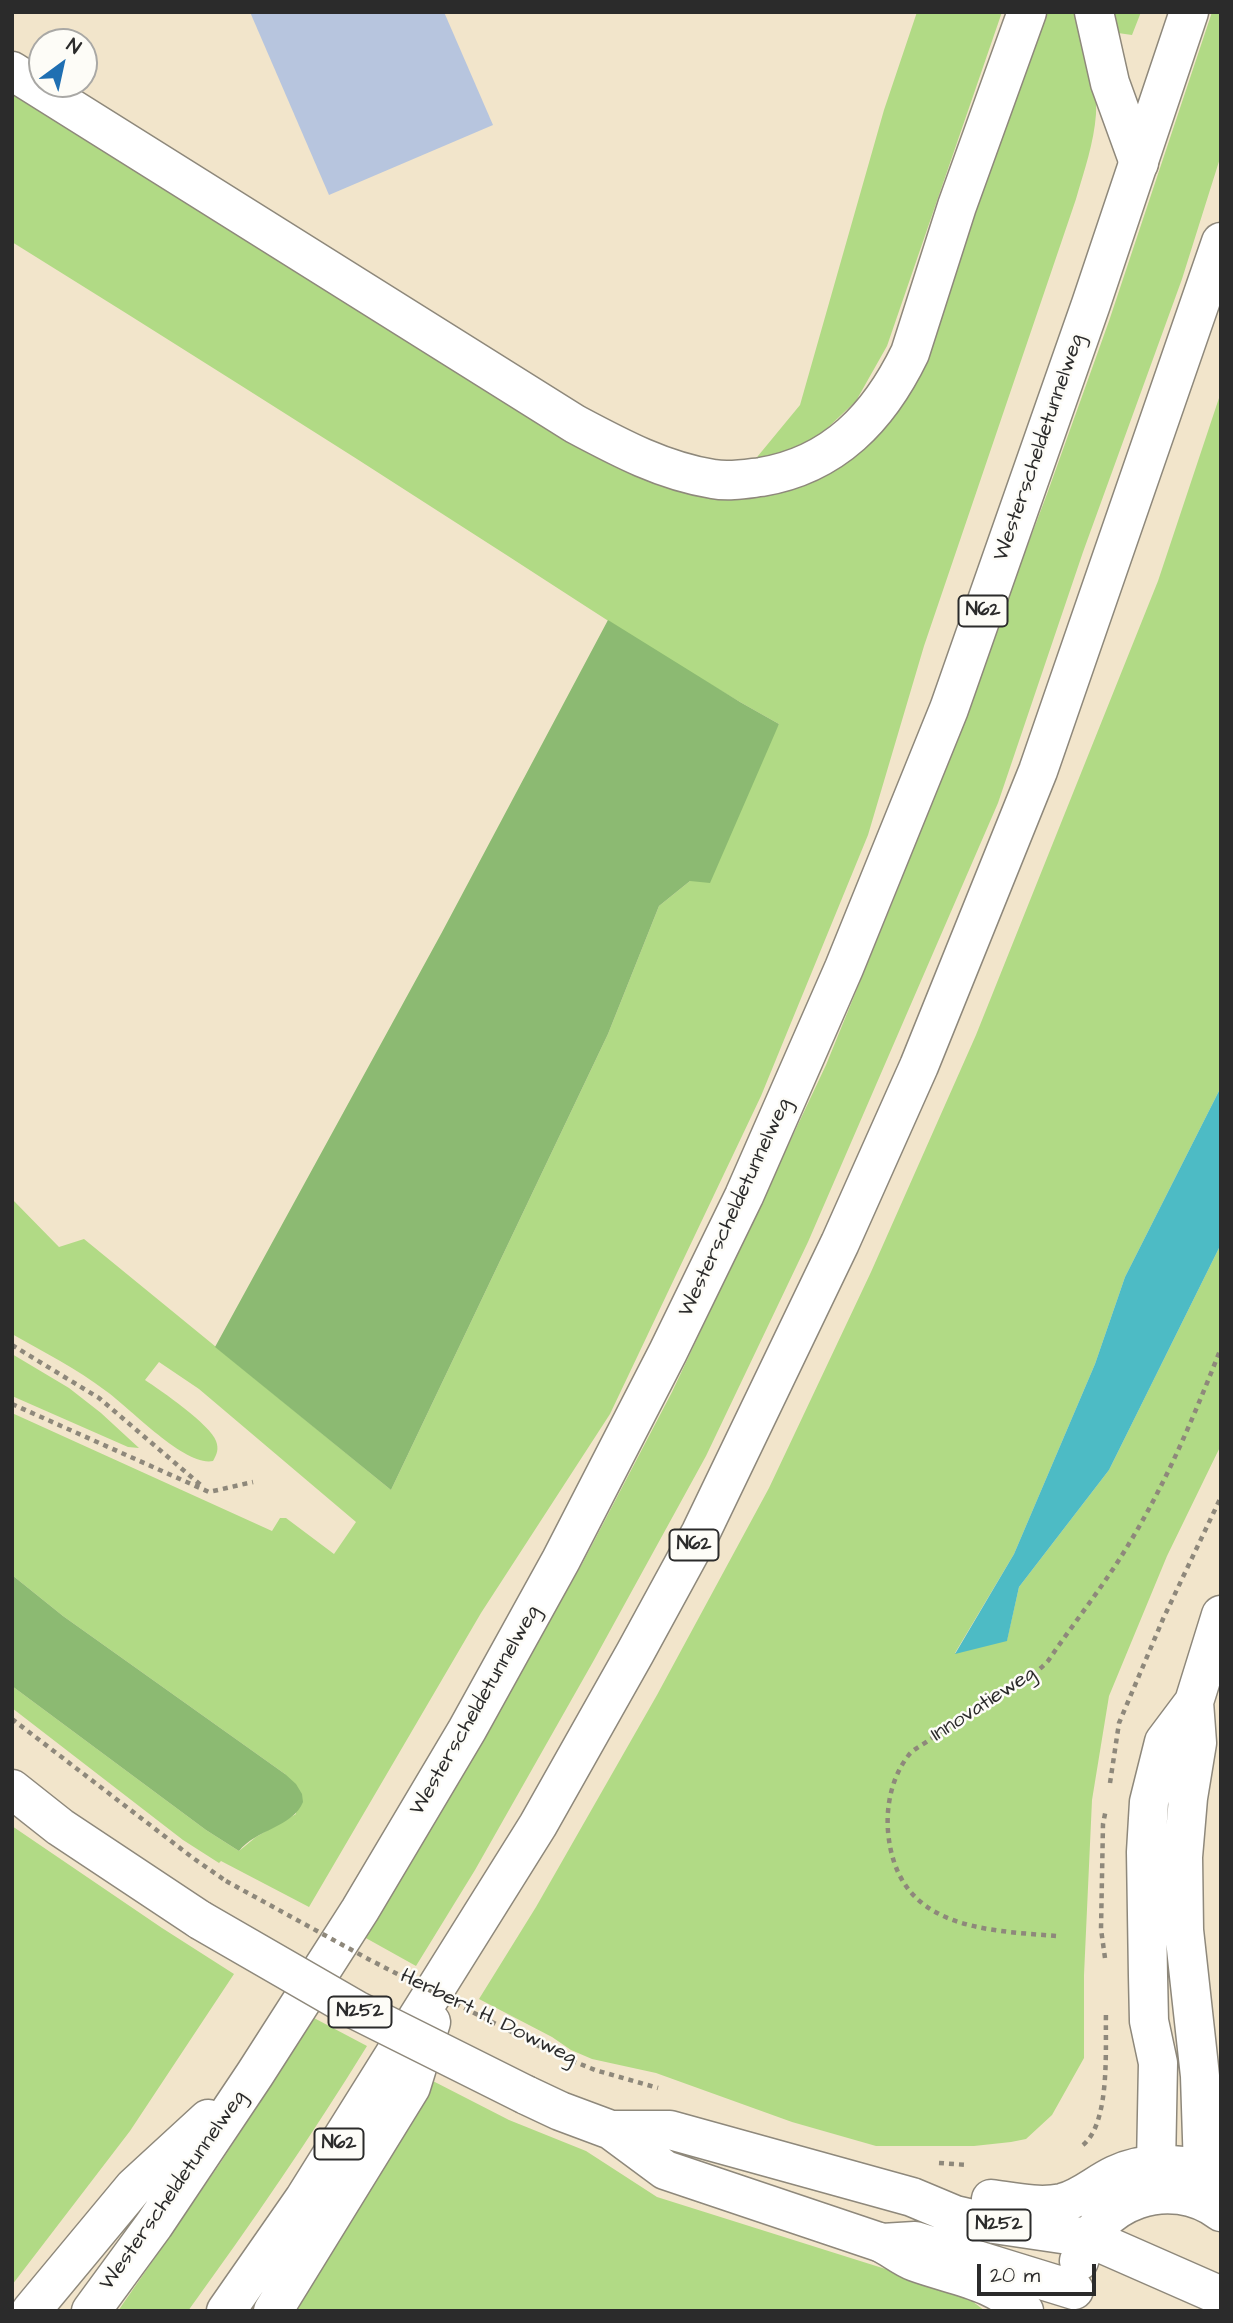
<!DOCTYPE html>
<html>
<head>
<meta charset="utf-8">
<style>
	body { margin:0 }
	#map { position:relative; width:1233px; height:2323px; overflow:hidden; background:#f2e5cb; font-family:"Architects Daughter",sans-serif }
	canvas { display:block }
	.frame { position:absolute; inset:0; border:14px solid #2b2b2b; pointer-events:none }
	.north { position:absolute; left:28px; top:28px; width:70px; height:70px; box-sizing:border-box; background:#fdfcf7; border:2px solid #a9a8a5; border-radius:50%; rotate:33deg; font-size:19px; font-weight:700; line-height:28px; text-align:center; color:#2b2b2b }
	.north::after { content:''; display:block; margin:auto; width:24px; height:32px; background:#1f6fb2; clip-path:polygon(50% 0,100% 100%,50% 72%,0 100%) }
	.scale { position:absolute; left:977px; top:2264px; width:119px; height:32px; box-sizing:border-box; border:4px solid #2b2b2b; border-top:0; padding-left:9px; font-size:21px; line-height:24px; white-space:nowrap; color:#2b2b2b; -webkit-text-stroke:5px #fdfcf7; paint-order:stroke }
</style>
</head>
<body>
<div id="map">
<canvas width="1233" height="2323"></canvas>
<div class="frame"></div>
<div class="north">N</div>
<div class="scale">20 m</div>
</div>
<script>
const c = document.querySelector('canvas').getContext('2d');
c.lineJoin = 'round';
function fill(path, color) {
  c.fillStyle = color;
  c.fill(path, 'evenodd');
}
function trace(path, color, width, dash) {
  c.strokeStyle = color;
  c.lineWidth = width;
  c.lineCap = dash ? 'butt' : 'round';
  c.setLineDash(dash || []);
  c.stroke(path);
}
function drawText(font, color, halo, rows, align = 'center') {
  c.font = font + ' "Architects Daughter",sans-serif';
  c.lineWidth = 5;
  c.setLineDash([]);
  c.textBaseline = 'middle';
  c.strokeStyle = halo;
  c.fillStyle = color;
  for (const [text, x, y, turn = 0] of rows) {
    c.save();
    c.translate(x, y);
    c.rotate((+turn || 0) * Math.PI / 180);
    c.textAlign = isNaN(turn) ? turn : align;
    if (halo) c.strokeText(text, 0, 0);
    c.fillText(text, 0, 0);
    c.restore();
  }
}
const industrial = new Path2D(`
	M250,12H444L493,125L329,195Z`);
const green = new Path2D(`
	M917,12H1002L887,346L856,401L820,435L777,456L753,462L800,405L884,110Z
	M1040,12H1082C1089,45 1098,80 1096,114C1094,143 1084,171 1076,199L924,646L868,835L761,1096L610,1414L481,1613L309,1907L221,1861L219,1863L183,1840L12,1708V1686L206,1830L239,1851L256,1837L296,1814L285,1774L63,1616L12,1575V1413L272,1531L280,1518H286L334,1554L356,1522L199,1389L159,1362L145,1380C160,1390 211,1425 216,1441C219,1449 217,1454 213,1461C185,1467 129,1407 106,1391C77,1369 44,1352 12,1334V1199L59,1247L84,1239L391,1490L608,1034L659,906L690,881L779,724C672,665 571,596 469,531C317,433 165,337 12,242V83L664,484L861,443Z
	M1106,12H1141L1132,35L1118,33Z
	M1212,12H1221V155L1182,279L1083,552L998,803L808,1242L706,1456L594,1660L475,1870L416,1966L364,1937L464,1771L582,1564L672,1392L826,1065L897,891L1047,494L1109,321Z
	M1221,392V1087L1125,1277L1095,1364L1014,1554L955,1653L1007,1640L1019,1587L1109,1470L1221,1244V1445L1167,1556L1109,1696L1092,1800L1084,1975V2058L1052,2115L1026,2139L1011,2142L974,2146H876L792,2122L656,2073L592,2059L571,2050L552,2037L479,1999L536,1907L657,1695L769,1488L871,1272L976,1035L1158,581Z
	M12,1354L69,1388L101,1413L139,1448L128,1447L12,1396Z
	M12,1826L162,1928L234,1974L130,2131L12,2285Z
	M314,2018L367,2046C311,2137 251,2224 188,2311H118L221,2162Z
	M429,2079L509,2120L586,2151L657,2197L930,2283L972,2301L985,2311H281Z`);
const forest = new Path2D(`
	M608,620L740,702L779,724L710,883L690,881L659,906L608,1034L391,1490L215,1347L441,934Z
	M12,1575L63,1616L285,1774L296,1784L302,1794L303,1802C293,1827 255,1830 239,1851L206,1830L12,1686Z`);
const water = new Path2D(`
	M1221,1087V1244L1109,1470L1019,1587L1007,1641L955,1654L1014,1554L1095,1364L1125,1277Z`);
const path = new Path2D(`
	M12,1345L99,1398L203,1487
	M12,1404L209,1492L253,1482
	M12,1719L193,1858L226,1881
	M1110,1783L1119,1723L1163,1619L1221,1497
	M1056,1936C981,1930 896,1928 888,1831C886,1805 892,1777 908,1756C913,1749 923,1745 929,1740C938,1734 946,1727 955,1721C987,1700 1021,1689 1048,1661C1075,1621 1106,1583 1130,1542C1167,1481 1195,1414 1221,1348
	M1105,1958L1101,1929L1103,1824L1106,1809
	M553,2053L595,2070L658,2088
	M1083,2145C1111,2122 1105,2046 1106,2012
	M939,2163L968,2165`);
const minor = new Path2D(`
	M1094,12L1110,83L1139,163
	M12,71L575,424C620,448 663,471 713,479C729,482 745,479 761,477C834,465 879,417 910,353L957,206L1027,12
	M1194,1702L1197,1743L1188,1798L1183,1857L1184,1930L1200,2076L1203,2169
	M1156,2165L1158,2063L1149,2021L1148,1976L1146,1852L1149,1802L1164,1742L1194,1702L1221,1615
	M1089,2238L1221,2296`);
const major = new Path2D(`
	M12,1789L60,1827L200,1920
	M526,2095L560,2111L611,2130L665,2170L882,2243L915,2241L1074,2290
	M611,2130H670L912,2197L955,2215L994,2224L1089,2238
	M991,2199C1013,2202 1039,2208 1062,2203C1082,2198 1096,2184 1115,2175C1147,2159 1189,2163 1221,2177
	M1079,2261C1097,2200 1170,2174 1221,2212`);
const highway = new Path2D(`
	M882,2243C893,2249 904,2258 915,2262C953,2276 995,2280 1024,2311
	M31,2311L134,2187L208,2119
	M91,2311L154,2225L255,2074L360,1910L467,1730L561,1560L668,1352L744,1196L844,968L949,709L1091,304L1189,12
	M226,2311L304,2199L538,1825L635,1653L701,1532L840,1243L919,1066L1038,771L1221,242
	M273,2311L411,2087L431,2022`);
const pathBridge = new Path2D(`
	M226,1881L370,1960L553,2053`);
const majorBridge = new Path2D(`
	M200,1920L356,2010L526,2095`);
const shields = [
	[983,611,49],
	[694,1545,49],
	[360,2012,63],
	[339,2144,49],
	[999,2225,63]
];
const shieldNames = [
	["N62",983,611],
	["N62",694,1545],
	["N252",360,2012],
	["N62",339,2144],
	["N252",999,2225]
];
const streetNames = [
	["Westerscheldetunnelweg",1040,448,-71],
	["Westerscheldetunnelweg",736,1208,-65],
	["Innovatieweg",984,1705,-33],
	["Westerscheldetunnelweg",476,1711,-60],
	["Herbert H. Dowweg",488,2018,26],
	["Westerscheldetunnelweg",174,2191,-55]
];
fill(industrial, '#b7c5de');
fill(green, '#b1da85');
fill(forest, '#8cba72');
fill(water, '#4dbbc5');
trace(minor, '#8e887b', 41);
trace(major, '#8e887b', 41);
trace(highway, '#8e887b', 41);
trace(path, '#8e887b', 4.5, [5, 5]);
trace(minor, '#fff', 38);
trace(major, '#fff', 38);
trace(highway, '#fff', 38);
trace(majorBridge, '#8e887b', 41, []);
trace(pathBridge, '#8e887b', 4.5, [5, 5]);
trace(majorBridge, '#fff', 38);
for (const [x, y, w] of shields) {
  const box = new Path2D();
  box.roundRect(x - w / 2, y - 15.5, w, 31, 5);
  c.fillStyle = '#fdfcf7';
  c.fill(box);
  trace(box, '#2b2b2b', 2);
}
drawText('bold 19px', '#2b2b2b', null, shieldNames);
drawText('21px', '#2b2b2b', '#fdfcf7', streetNames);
</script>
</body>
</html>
